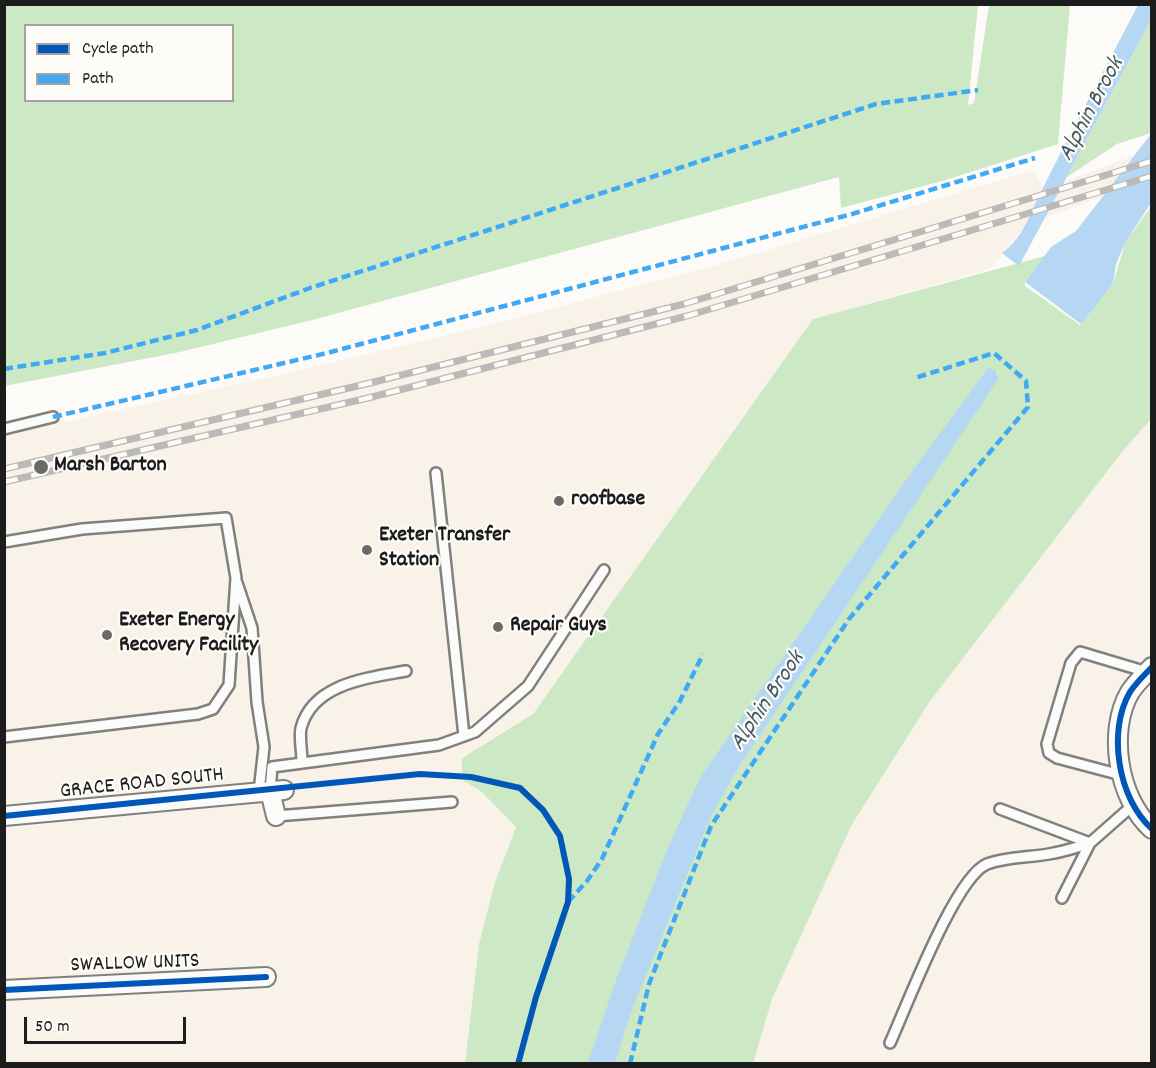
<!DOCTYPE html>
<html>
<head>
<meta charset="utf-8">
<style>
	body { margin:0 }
	#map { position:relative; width:1156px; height:1068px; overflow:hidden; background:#fcfbf8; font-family:Dekko,sans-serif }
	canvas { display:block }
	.frame { position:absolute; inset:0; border:6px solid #1c1c1c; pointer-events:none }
	.legend { position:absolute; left:24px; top:24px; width:210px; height:78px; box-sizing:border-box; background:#fdfcf7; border:2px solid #a3a29f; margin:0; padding:8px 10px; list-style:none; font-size:18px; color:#1c1c1c }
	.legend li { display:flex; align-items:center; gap:12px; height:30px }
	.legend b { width:30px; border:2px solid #a3a29f }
	.scale { position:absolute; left:24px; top:1017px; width:162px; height:27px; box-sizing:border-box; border:3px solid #1c1c1c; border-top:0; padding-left:8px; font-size:18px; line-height:21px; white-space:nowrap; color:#1c1c1c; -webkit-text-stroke:4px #fdfcf7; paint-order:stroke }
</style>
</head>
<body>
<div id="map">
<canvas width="1156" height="1068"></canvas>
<div class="frame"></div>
<ul class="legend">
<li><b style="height:8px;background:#0057b8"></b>Cycle path</li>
<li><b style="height:8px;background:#3fa9f5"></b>Path</li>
</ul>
<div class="scale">50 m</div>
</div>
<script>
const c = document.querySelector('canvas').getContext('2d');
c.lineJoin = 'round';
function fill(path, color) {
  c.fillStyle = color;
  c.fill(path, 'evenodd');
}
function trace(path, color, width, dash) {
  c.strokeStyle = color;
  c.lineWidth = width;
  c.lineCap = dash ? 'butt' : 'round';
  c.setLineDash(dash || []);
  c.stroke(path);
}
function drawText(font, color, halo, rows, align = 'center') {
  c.font = font + ' Dekko,sans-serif';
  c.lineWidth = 4.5;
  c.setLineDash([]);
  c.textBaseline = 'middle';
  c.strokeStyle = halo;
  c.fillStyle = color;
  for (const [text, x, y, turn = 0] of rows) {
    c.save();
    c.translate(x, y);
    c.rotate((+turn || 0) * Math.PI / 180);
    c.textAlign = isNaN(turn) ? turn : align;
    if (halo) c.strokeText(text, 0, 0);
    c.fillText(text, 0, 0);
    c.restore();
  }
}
const built = new Path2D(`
	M1136,155L1102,197L1027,224L990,269L813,319L533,714L462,758V780L482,792L516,827L494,885L479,944L465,1063H5L4,421L61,408L64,422L301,370L512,319L731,261L1033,170L1044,189Z
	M1151,419V1063L739,1064L759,1000L851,826L930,701L1122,452Z`);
const green = new Path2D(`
	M5,4L978,5L968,105L974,103L989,5H1070L1058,144L946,180L841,208L839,177L316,319L180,352L5,386ZM26,26H232V100H26Z
	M1151,20V133L1117,144L1067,177Z
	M1150,208L1151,419L1122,452L930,701L851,826L772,999L753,1063H465L479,944L494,885L516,827L482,792L462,780V758L533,714L813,319L1045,256L1025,282V286L1080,325L1113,284L1125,243Z`);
const water = new Path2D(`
	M1138,5H1151V20L1019,266L1002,253C1024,237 1029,215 1041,192C1072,129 1106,67 1138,5Z
	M1151,134V203L1125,243L1116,264L1113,284L1081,324L1025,282L1051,247L1076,231Z
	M988,368L996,370V375L999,378L738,768L711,816L631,1012L615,1063H588L616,980L670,843L700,778L906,480Z`);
const service = new Path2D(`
	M4,429L53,417
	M436,473L464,736
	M4,542L82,529L226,518L236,578L229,685L213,709L198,714L4,737
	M237,583L252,628L257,702L264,747L259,792
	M302,761C302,751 299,738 301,728C313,683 368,678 406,671
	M1121,775L1057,758L1049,753L1047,744L1071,663L1080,652L1147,672
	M270,791L272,767L439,745L475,732L528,686L604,570
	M1000,809L1090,843L1132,806
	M276,816L452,802
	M1062,898L1090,843
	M890,1043C906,1008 955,877 987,864C1008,856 1032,858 1054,853C1066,851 1078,847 1090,843`);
const minor = new Path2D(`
	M1152,667C1145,674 1136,683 1130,692C1107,731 1118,799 1152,829
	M270,791L276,816
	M4,816L284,790
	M4,990L266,977`);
const rail = new Path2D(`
	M4,469L370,383L684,304L1152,161
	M4,482L372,397L687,316L1152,176`);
const quiet = new Path2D(`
	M4,369L105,353L197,330L310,288L876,104L978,90
	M53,417L327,353L852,214L1035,158
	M568,902L587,881L602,859L658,734L680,701L703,654
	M630,1064L649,984L711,826L849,619L1028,407L1026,381L994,353L915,378`);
const cycleway = new Path2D(`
	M1152,667C1145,674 1136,683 1130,692C1107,731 1118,799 1152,829
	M4,816L420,774L471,777L520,788L543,810L560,836L569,879L568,902L536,997L518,1064
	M4,990L266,977`);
const markers = [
	[41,467,8,"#6a6a69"],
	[559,501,6,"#6a6a69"],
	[367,550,6,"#6a6a69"],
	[498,627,6,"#6a6a69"],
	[107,635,6,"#6a6a69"]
];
const poiNames = [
	["Marsh Barton",54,467],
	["roofbase",571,501],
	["Exeter Transfer",379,537],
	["Station",379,562],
	["Exeter Energy",119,622],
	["Recovery Facility",119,647],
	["Repair Guys",510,627]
];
const streetNames = [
	["GRACE ROAD SOUTH",142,785,-6],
	["SWALLOW UNITS",135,965,-2]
];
const waterNames = [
	["Alphin Brook",1093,110,-62],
	["Alphin Brook",769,702,-56]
];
fill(built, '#f9f2e8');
fill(green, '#cde8c4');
fill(water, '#b5d7f4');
trace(service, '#81807f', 14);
trace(minor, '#81807f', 22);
trace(service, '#fbfbf9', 9);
trace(minor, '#fbfbf9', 18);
trace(rail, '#bbbab8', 7);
trace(rail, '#fdfcf7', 4.5, [14]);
trace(quiet, '#3fa9f5', 4.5, [9, 4.5]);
trace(cycleway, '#0057b8', 6);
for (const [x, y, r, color] of markers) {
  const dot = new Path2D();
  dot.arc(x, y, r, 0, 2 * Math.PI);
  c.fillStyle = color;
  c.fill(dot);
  trace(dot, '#fdfcf7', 2);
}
drawText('bold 22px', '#1c1c1c', '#fdfcf7', poiNames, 'left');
drawText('22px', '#1c1c1c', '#fdfcf7', streetNames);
drawText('italic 24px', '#475867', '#fdfcf7', waterNames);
</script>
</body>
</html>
